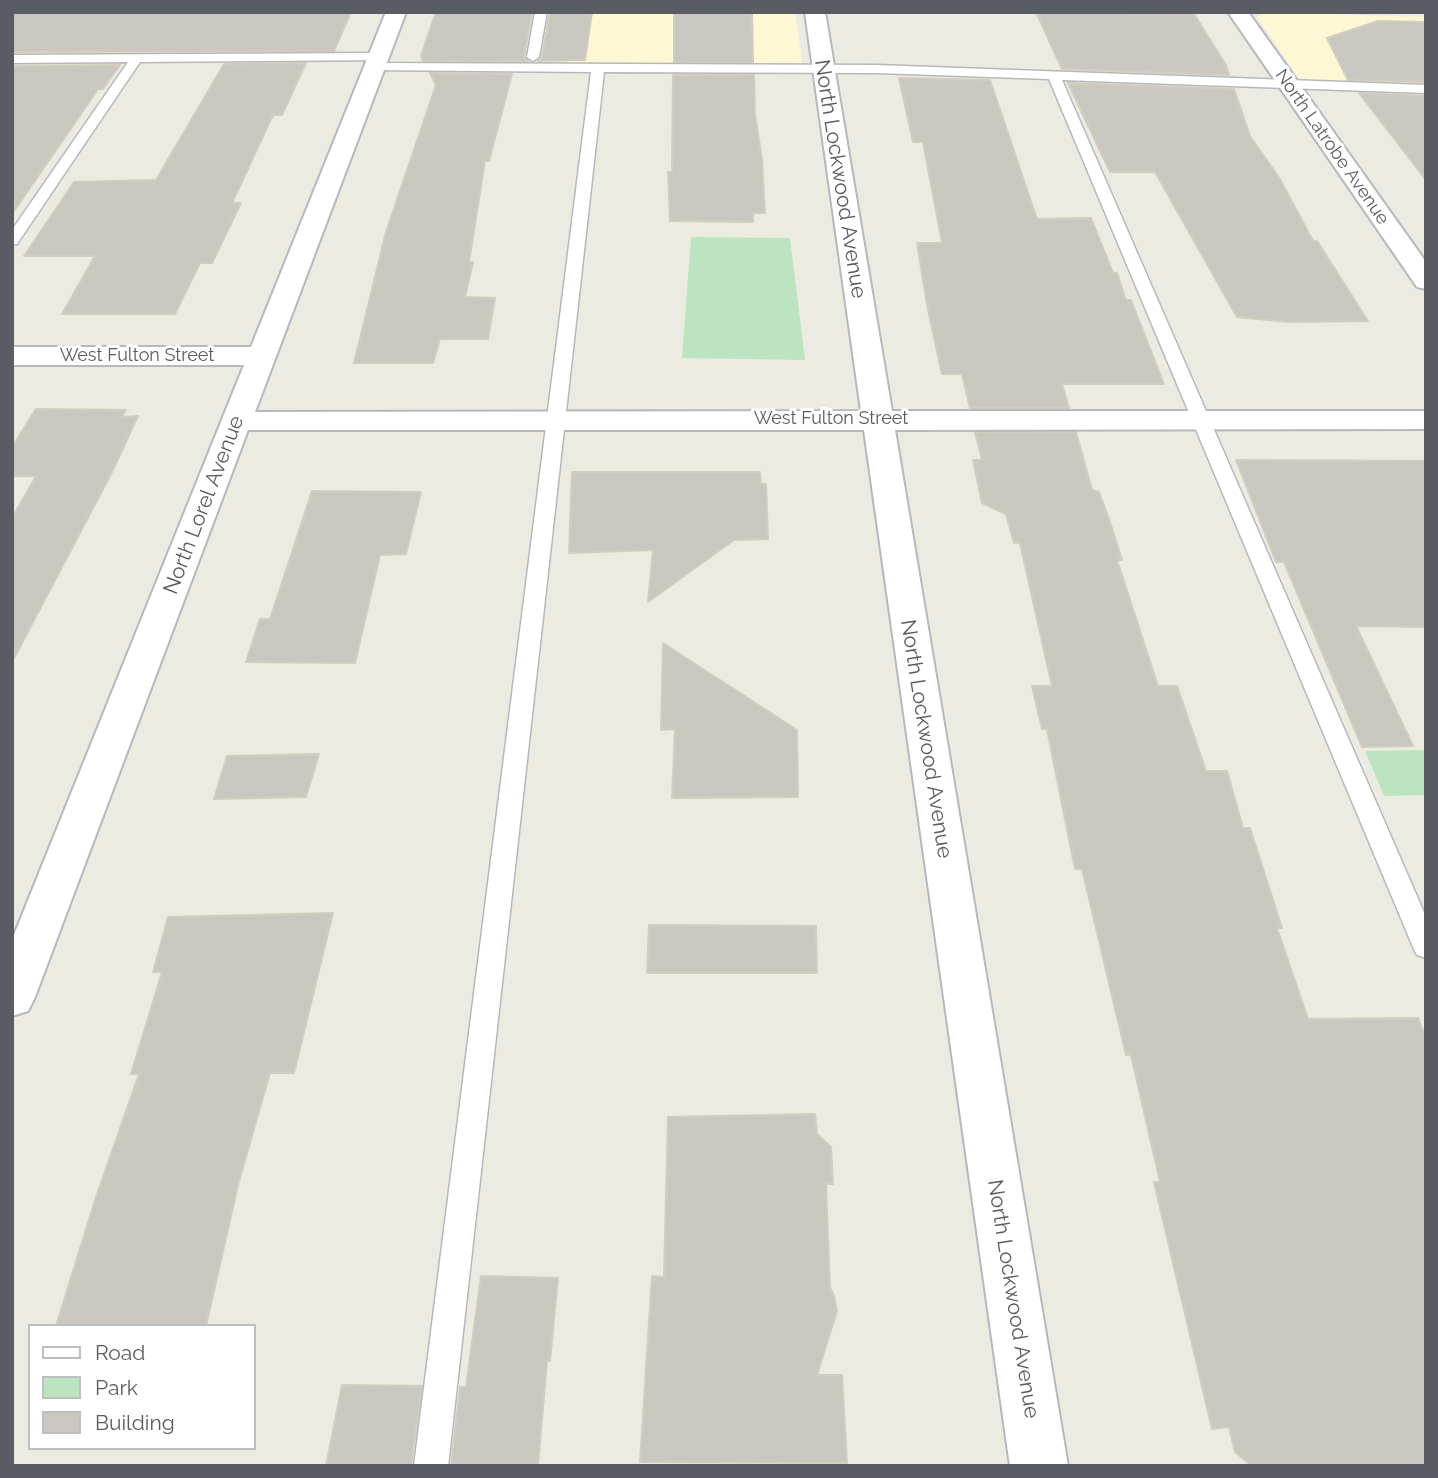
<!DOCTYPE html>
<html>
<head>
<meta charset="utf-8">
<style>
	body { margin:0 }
	#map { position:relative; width:1438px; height:1478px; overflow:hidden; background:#ecebe1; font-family:Raleway,sans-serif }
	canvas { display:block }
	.frame { position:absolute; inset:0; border:14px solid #595c62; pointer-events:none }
	.legend { position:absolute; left:28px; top:1324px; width:228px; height:126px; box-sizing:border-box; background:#fff; border:2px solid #bdbec0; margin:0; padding:9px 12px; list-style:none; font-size:21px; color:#595c62 }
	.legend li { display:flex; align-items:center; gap:14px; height:35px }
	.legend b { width:35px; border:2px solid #bdbec0 }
</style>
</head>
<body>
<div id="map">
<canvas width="1438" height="1478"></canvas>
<div class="frame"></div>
<ul class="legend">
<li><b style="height:9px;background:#fff"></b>Road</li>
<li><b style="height:19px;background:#bde4c0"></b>Park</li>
<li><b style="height:19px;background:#c9c7c0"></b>Building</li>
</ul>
</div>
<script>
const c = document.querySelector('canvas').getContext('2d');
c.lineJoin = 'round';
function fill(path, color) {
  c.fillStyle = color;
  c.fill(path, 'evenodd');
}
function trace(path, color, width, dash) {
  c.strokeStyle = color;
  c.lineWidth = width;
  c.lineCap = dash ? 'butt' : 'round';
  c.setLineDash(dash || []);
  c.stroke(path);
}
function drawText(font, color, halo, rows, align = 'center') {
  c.font = font + ' Raleway,sans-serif';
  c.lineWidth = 6;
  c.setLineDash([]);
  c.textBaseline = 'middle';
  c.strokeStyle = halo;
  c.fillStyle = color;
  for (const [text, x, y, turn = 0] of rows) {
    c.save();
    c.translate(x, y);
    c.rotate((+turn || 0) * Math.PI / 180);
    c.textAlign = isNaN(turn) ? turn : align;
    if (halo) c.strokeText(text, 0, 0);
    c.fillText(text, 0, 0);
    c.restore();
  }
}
const commercial = new Path2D(`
	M562,12H795L803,68H553Z
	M1268,12L1426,17V89L1303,85L1257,17Z`);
const green = new Path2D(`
	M691,237L790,238L805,360L682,358Z
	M1426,750V795L1384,796L1365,751Z`);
const building = new Path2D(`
	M12,12H351L334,51L12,52Z
	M436,12H532L524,57L528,61H423L421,56Z
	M550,12H592L585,60L538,61L542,57Z
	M674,12H752L753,62H674Z
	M1036,12L1194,14L1226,65L1229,75L1062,69Z
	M1378,21L1426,22V82L1348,80L1327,38Z
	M306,63L282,115H273L232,203H241L212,263H200L175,314H62L95,256H24L74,182L156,180L224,64Z
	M120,65L103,89H98L81,114L12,214V66Z
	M430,73L512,74L489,161H485L469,262H473L465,297L495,298L488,339H440L433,363H354L386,232L436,85Z
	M673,75H754L755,114L762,160L765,213H753V222L670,221L668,172H672Z
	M899,78L990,80L1037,219L1091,218L1113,273H1117L1126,300H1131L1164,384H1062L1069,408H970L962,374H942L928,310L917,243H942L923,142H913Z
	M1068,83L1234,89L1250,136L1280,179L1313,241H1317L1368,321L1289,322L1237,317L1155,172H1110Z
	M1359,93L1426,96V180Z
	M36,409L126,410L122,417L138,416L111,474L12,662V518L36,476H12V447Z
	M975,432H1076L1092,490L1099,492L1110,522L1122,560H1117L1158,686H1177L1206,771H1227L1243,828H1250L1282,928H1277L1308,1019L1418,1018L1426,1038V1466H1252L1235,1452L1229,1427L1212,1429L1154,1182H1160L1131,1055H1126L1082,869H1075L1047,729H1042L1032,686H1052L1020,543H1014L1006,514L982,503L973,460H982Z
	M1236,460L1426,461V627L1356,626L1413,746L1362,747L1284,562H1276Z
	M572,472H760L761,484H766L768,539L734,540L648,602L653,550L569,553Z
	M312,491L421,492L406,554L380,555L355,663L246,662L260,619H270Z
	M663,643L797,730L798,797L672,798L675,729L661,730Z
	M319,754L306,797L214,799L227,756Z
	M333,913L294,1073H270L238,1185L206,1326H56L96,1197L139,1074H131L162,972H153L168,917Z
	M649,925L816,926L817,973H647Z
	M815,1114L817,1134L831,1147L833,1184H826L830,1287L834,1296L837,1311L817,1375H842L847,1463L640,1462L652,1276L664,1277L668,1117Z
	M481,1276L558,1278L550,1361H547L538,1466H451L460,1387H466Z
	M342,1385L422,1386L411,1466H326Z`);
const lane = new Path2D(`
	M535,12H547L539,57L533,61L527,57Z
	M379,53L383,54V60L140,62L17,244L12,245V230L128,62L12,63V55Z
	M374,63L877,65L1426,85V93L1062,80L1426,917V958L1417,955L1413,947L1049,79L877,73L604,72L448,1466H414L591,72L370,70V64Z`);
const street = new Path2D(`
	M386,12H406L255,412L861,411L805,12H825L892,411H1426V429L895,430L1068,1466H1010L864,430H248L35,997L28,1011L12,1016V940L244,365H12V347H251Z
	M1228,12H1248L1426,262V289L1417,287Z`);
const farStreetnames = [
	["North Latrobe Avenue",1332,147,55],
	["West Fulton Street",137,356],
	["West Fulton Street",831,419]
];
const streetNames = [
	["North Lockwood Avenue",840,179,81],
	["North Lorel Avenue",204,505,-69],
	["North Lockwood Avenue",926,739,81],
	["North Lockwood Avenue",1013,1299,81]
];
fill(commercial, '#fdf7d5');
fill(green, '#bde4c0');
fill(building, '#c9c7c0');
trace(building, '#d1cdbf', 2);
trace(lane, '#b6b8bd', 3);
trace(street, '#b6b8bd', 4);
fill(lane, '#fff');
fill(street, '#fff');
drawText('18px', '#595c62', '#fff', farStreetnames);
drawText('21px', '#595c62', '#fff', streetNames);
</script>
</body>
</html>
